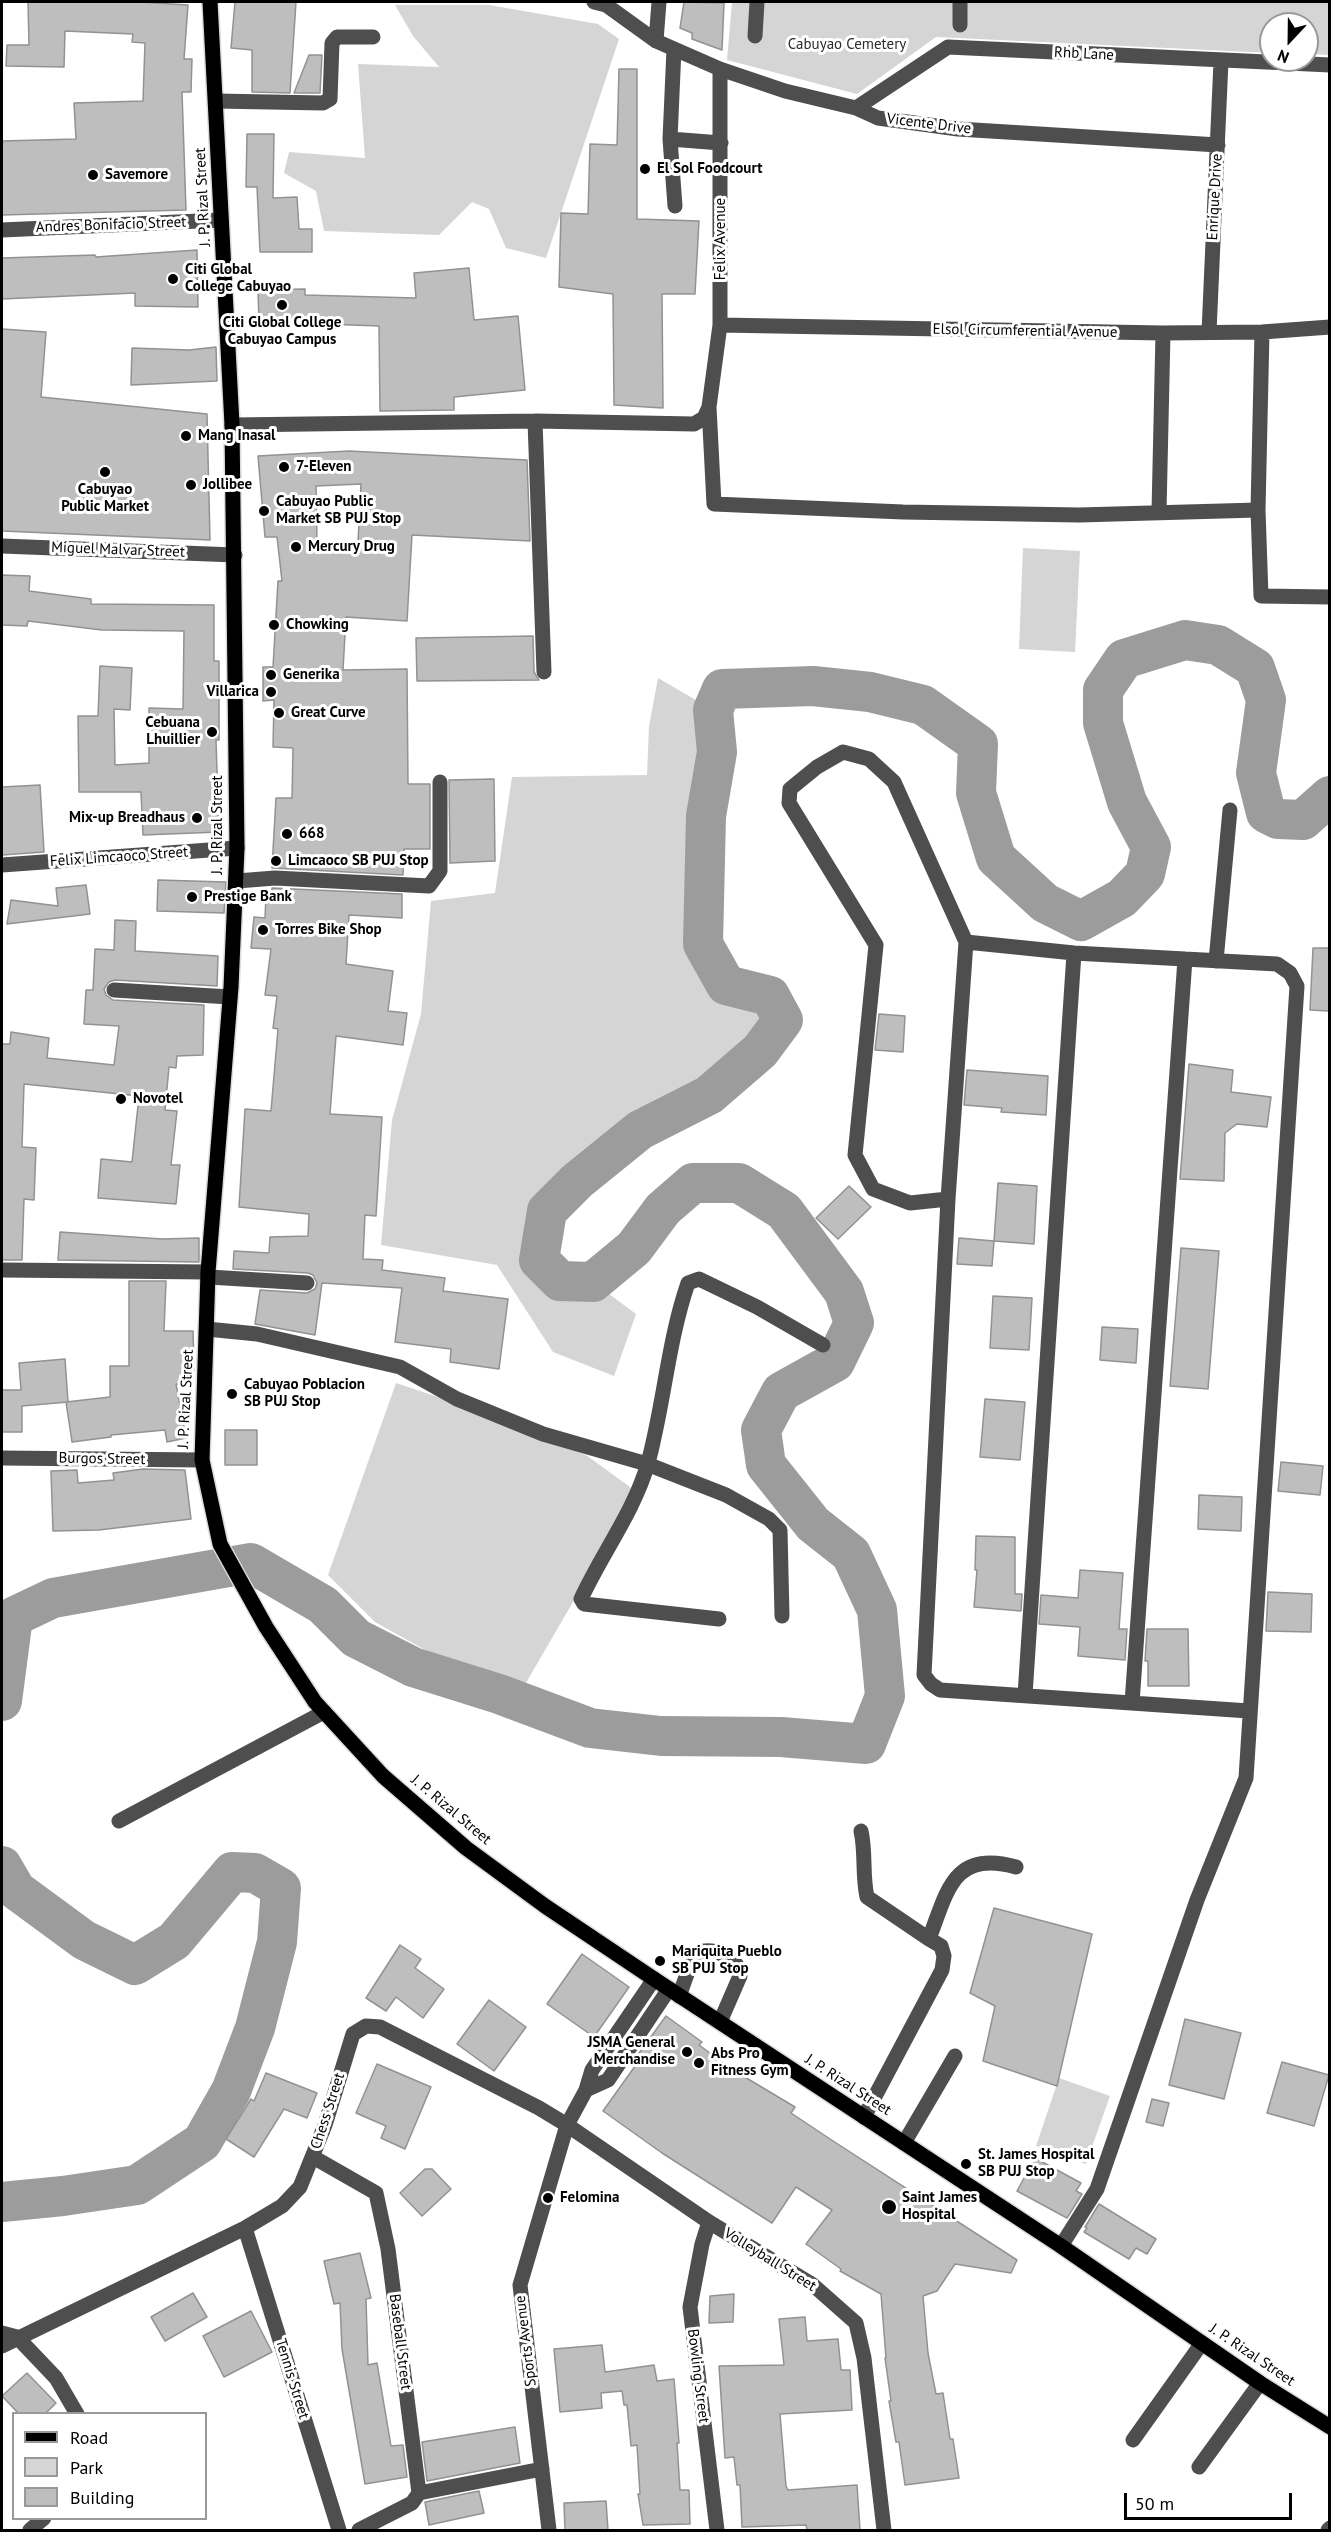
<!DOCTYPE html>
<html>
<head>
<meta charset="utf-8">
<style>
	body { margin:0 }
	#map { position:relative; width:1331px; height:2532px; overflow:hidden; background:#fff; font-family:"PT Sans",sans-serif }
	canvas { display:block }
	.frame { position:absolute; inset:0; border:3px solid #000; pointer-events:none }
	.legend { position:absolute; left:12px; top:2412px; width:195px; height:108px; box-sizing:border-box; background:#fff; border:2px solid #999; margin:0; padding:8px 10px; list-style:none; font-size:18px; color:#000 }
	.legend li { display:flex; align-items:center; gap:12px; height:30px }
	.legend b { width:30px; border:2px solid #999 }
	.north { position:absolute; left:1259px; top:12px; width:60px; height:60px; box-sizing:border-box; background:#fff; border:2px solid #999; border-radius:50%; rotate:202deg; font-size:16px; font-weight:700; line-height:24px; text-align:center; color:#000 }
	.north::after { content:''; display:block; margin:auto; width:21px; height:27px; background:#000; clip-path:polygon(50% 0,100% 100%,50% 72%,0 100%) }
	.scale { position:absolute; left:1124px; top:2493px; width:168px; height:27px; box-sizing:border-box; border:3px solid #000; border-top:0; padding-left:8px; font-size:18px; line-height:21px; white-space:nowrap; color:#000; -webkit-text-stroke:4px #fff; paint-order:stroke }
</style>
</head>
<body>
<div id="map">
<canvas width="1331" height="2532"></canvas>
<div class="frame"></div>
<ul class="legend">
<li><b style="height:8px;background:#000"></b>Road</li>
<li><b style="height:16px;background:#d5d5d5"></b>Park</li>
<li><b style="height:16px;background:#bebebe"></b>Building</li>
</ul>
<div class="north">N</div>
<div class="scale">50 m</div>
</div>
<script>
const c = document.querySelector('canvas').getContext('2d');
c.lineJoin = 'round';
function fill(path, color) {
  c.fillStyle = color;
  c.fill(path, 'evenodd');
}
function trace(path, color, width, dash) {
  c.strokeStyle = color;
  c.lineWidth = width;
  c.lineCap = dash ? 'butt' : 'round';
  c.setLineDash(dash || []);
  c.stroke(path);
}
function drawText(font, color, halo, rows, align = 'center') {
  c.font = font + ' "PT Sans",sans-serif';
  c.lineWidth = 6;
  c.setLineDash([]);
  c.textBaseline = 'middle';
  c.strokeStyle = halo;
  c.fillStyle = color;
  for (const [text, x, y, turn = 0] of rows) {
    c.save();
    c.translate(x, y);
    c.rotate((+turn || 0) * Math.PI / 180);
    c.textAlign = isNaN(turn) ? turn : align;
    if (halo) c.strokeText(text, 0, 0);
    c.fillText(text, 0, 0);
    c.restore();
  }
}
const green = new Path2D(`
	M732,2H1329V55L1307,54V24H1271V53L936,37L857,94L727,60Z
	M395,5H489L598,24L619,39L546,258L506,248L489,209L472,202L439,235L324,231L316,191L284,173L289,152L365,158L358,64L439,67L413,36Z
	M1023,548L1080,551L1075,652L1019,649Z
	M658,678L713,710L717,752L706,816L703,944L726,985L770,996L783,1020L760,1051L709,1095L640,1130L577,1181L547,1210L539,1260L560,1281L593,1282L636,1314L614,1376L553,1352L497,1265L381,1245L392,1120L421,1014L431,901L495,893L512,777L647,775L649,726Z
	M396,1383L456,1403L586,1455L630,1487L634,1497L523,1688L452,1665L375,1622L328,1575Z
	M1059,2078L1110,2096L1086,2164L1036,2146Z`);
const river = new Path2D(`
	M2,1701L13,1617L53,1598L251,1563L323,1605L356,1638L413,1667L499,1694L590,1728L661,1736L781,1737L866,1744L885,1696L877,1610L851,1554L813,1524L766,1465L761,1430L781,1392L835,1362L854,1323L844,1292L784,1211L739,1183H693L663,1209L634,1248L593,1282L560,1281L539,1260L547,1211L577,1181L640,1130L709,1095L760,1051L783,1020L770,996L726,985L703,944L706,816L717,752L713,710L722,689L813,686L870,692L923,705L978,744L976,793L996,858L1045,903L1081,921L1122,898L1145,874L1151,847L1127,802L1103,723V690L1124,659L1185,640L1218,645L1255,668L1266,700L1256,773L1266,813L1278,819L1303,820L1330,796
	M2,1866L16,1890L84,1940L135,1965L174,1941L232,1872L255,1873L281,1888L277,1942L255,2028L231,2091L202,2142L137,2185L63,2196L2,2202`);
const building = new Path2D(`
	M28,2H140L188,5L184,59H192L191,92H182L186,210L2,215V141L76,139L74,103L143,101L145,43L132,42L133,34L65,31L64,67L6,66L7,45H29Z
	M235,2H296L290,93L252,92V50L231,48Z
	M684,2L724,3L722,50L692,39V33L680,28Z
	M309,55H322L320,93H294Z
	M619,69H637V219L699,221L695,294H662L663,408L614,405L613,294L559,287L561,213L588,214L590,144L617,145Z
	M247,134H274L273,198L297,197L299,229H312V252H260L257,187H246Z
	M197,250L198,307L135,306V293L2,299V258L95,255L96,257Z
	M469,268L474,320L518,316L525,390L454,397V410L380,411L379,326L324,324V320L259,323L258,290L305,289V295L416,298L414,273Z
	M2,329L46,332L41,397L207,414L210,540L2,531Z
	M216,347L217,381L131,385L132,348L189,350Z
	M349,451L527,460L530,541L412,535L407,621L346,617L343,670L407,669L408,784H430V849H404L403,875L272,868L276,798H292L293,748L273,747L274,700L263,701V667H273L278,581H282L277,537H265L258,456ZM361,484L358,542H317L316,486Z
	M2,575L30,576L29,591L91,599V604L214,605V661H219V740H216L219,832L143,835L141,792H79L78,716H98L100,666L132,668L130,710L114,709L115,765L149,763V708L183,709L184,631L102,630L28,621L27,626L2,625Z
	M533,636L534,672L539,680L417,681L416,638Z
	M494,779L495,861L450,863L449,780Z
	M40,785L44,852L2,855V787Z
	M158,880L226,882L224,913L157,911Z
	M86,885L90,914L7,924L11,900L58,906L56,888Z
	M272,888L402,894V918L349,915L346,964L393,971L388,1011L407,1013L403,1045L336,1036L330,1114L382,1117L376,1216L365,1215L363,1259L383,1260L382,1270L445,1278L443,1291L508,1299L499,1369L450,1362L451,1349L395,1342L402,1288L322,1283L315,1335L255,1324L260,1290L307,1293L315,1289L317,1283L313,1275L308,1273L233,1269L234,1251L269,1253L270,1237L308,1236L309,1214L239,1207L245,1109L271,1111L278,1029L273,1028L277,996L265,995L271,949L251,948L254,917L265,918L266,895H272Z
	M115,920L136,921L135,951L218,956L217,986L115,980L109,982L104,989L106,995L113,1000L204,1005L203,1055L177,1056L176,1068L169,1067L165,1110L177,1111L171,1165H180L176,1204L98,1198L101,1159L132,1162L139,1096L24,1084L22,1147L36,1148L34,1200L24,1199L22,1260H2V1044H10L11,1032L49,1038L47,1058L114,1065L119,1026L84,1024L86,990H93L95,949L114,950Z
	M1313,948H1329V1011L1310,1010Z
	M879,1014L905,1016L903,1052L875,1050Z
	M1189,1064L1233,1070L1231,1092L1271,1097L1267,1127L1237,1124L1225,1133L1224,1181L1180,1179Z
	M967,1070L1048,1076L1046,1115L1001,1112L1002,1108L964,1105Z
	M998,1183L1037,1186L1034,1244L994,1241Z
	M849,1186L871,1207L838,1239L816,1218Z
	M60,1232L162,1239L199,1238V1262L58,1260Z
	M959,1238L994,1241L992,1266L957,1264Z
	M1181,1248L1219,1251L1208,1389L1170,1386Z
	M129,1281H166L164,1331H193L194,1366L192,1386L176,1384L186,1438L167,1442L165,1430L111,1435V1437L72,1442L66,1402L110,1397V1366H129Z
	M993,1296L1032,1298L1029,1350L990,1348Z
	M1102,1327L1138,1329L1136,1363L1100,1360Z
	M65,1359L68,1402L22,1406V1432H2V1390H21L19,1363Z
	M985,1399L1025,1402L1020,1460L980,1457Z
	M225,1430H257V1465H225Z
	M1281,1462L1323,1466L1320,1495L1278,1491Z
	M143,1469L185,1470L191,1519L99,1530L53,1531L51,1471L77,1470L78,1483L114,1480L113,1473Z
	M1199,1495L1242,1497L1241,1531L1198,1529Z
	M976,1536L1015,1537V1594H1022L1021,1611L974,1607L977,1570H975Z
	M1080,1570L1123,1573L1119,1629H1127L1125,1660L1078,1656L1080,1627L1039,1624L1041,1595L1078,1598Z
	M1268,1592L1312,1594L1311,1632L1266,1631Z
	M1147,1629H1188L1189,1686H1148V1661H1145Z
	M994,1908L1092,1934L1057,2086L983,2061L995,2006L970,1993Z
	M400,1945L421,1959L415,1968L444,1989L423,2018L396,1997L386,2011L366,1998Z
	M582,1954L629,1987L594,2037L547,2004Z
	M489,2000L526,2027L494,2071L457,2044Z
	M666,2016L702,2042L699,2045L733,2070L795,2107L791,2113L830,2139L1017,2260L1011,2273L955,2264L937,2291L923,2296L928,2353L936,2394L943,2393L950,2439H953L959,2478L905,2485L899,2442H896L889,2401H891L885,2358H886L881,2294L840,2271L841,2269L806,2244L832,2210L796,2187L772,2223L662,2153L603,2111L638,2062L634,2060Z
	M1185,2019L1241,2033L1224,2099L1169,2085Z
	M1282,2062L1329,2075L1314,2126L1267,2113Z
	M377,2064L431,2087L405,2149L381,2138L386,2126L356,2113Z
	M266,2073L317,2093L307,2118L284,2109L254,2157L226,2139L251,2099L254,2101Z
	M1152,2099L1169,2103L1163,2126L1146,2122Z
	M1035,2158L1081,2183L1076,2191L1082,2194L1067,2218L1017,2191Z
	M425,2169H432L451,2189L422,2216L400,2193Z
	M1099,2204L1156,2239L1147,2254L1136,2248L1129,2259L1084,2232L1087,2228L1085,2227Z
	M360,2253L371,2298L366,2299L368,2365L377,2363L391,2446L403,2445L407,2477L365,2484L342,2349L340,2303L334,2304L324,2261Z
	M193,2293L207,2317L165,2341L151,2317Z
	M734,2294L733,2322L709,2323L710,2296Z
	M251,2311L272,2352L224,2377L203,2336Z
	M805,2317L807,2341L838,2339L841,2370H850L852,2410L780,2414L786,2486L788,2490L857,2485L860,2530H807L806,2525L742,2527L740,2485H737L734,2457L725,2458L719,2366L784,2365L779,2319Z
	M602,2345L605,2372L654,2365L657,2381L674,2379L679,2443H677L680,2490H689L690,2524L643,2525L638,2494H640L637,2445L631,2446L627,2405H624L622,2391L601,2393L602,2408L560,2412L554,2349Z
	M27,2373L56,2403L45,2414H19L2,2396Z
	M515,2427L520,2463L427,2481L422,2442Z
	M479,2491L484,2513L429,2525L425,2502Z
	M606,2501L608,2530H565L564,2503Z`);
const minor = new Path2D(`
	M594,2L606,5L656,41L720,69L785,91L856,108L878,118L958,129L1218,145
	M960,25V2
	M755,36L757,2
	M656,41L659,2
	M674,49L670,139L675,206
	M720,69V325L709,407L714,504L903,512L1079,515L1258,510
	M216,101L323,103L330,99L332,43L337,37H373
	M856,108L948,47L1330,65
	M670,139L721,143
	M2,230L221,220
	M720,325L1163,333L1262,332L1330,327
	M1209,332L1221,61
	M1262,332L1258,510L1261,596L1330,597
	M535,421L544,672
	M232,425L535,421L694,424L704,418L709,407
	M1159,512L1163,333
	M2,546L235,555
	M2,865L237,848
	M237,881L275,878L429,886L440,871V782
	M1216,961L1230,810
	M114,990L230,997
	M948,1199L910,1203L873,1189L855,1155L876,945L789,803L790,789L817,767L843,752L869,759L894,782L966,942
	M2,1270L208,1272
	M209,1277L307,1283
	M207,1329L257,1334L400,1367L457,1399L543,1434L647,1464L726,1495L769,1519L780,1530L782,1616
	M2,1458L202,1460
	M719,1619L584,1604L581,1599C602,1553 634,1512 648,1463C664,1404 668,1341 688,1283L699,1279L757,1307L823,1345
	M1025,1695L1074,953
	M1132,1703L1185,959
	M119,1821L324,1712
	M861,1831C866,1853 862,1875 867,1897L929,1939
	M679,1996C684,1984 688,1967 696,1956C706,1942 743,1959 740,1976L720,2022
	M586,2090L608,2080L669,1989
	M864,2117L942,1970L944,1956L941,1946L929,1939C947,1892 953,1849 1016,1867
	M904,2143L955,2056
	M313,2157L376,2193L388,2249L419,2493L412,2503L359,2530
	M709,2222L702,2244L690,2307L717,2530
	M245,2228L339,2530
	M1061,2246L1097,2189L1197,1900L1246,1778L1297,986L1290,973L1277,964L1074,953L966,942L948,1199L924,1675L931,1684L940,1690L1249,1711
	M2,2333L17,2337L56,2378L77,2414
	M2,2346L245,2228L282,2206L300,2187L325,2125L353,2034L366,2026L380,2027L539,2108L567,2125L709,2222L813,2285L856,2323L864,2358L884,2530
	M1133,2440L1202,2343
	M1199,2467L1260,2383
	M419,2493L542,2469
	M30,2530L44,2518
	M549,2530L520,2285L567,2125L586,2090L592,2070L654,1979
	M1328,2530L1330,2528`);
const major = new Path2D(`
	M210,2L232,425L237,848L231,987L208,1272L202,1460L220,1544L266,1627L315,1702L383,1776L466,1848L545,1906L654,1979L1061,2246L1260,2383L1330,2427`);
const markers = [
	[645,169,6,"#000"],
	[93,175,6,"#000"],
	[173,279,6,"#000"],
	[282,305,6,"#000"],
	[186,436,6,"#000"],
	[284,467,6,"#000"],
	[105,472,6,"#000"],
	[191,485,6,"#000"],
	[264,511,6,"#000"],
	[296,547,6,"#000"],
	[274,625,6,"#000"],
	[271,675,6,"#000"],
	[271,692,6,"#000"],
	[279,713,6,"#000"],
	[212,732,6,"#000"],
	[197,818,6,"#000"],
	[287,834,6,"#000"],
	[276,861,6,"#000"],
	[192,897,6,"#000"],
	[263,930,6,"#000"],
	[121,1099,6,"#000"],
	[232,1394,6,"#000"],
	[660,1961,6,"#000"],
	[687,2052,6,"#000"],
	[699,2063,6,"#000"],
	[966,2164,6,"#000"],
	[548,2198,6,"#000"],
	[889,2207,8,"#000"]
];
const parkNames = [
	["Cabuyao Cemetery",847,45]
];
const streetNames = [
	["Rhb Lane",1084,54,3],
	["Vicente Drive",929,124,7],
	["J. P. Rizal Street",203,197,-93],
	["Enrique Drive",1215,197,-87],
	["Andres Bonifacio Street",111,225,-2],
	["Felix Avenue",721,239,-90],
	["Elsol Circumferential Avenue",1025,331,1],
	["Miguel Malvar Street",118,550,2],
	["J. P. Rizal Street",218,825,-90],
	["Felix Limcaoco Street",119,857,-4],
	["J. P. Rizal Street",186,1399,-87],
	["Burgos Street",102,1459,1],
	["J. P. Rizal Street",451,1810,40],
	["J. P. Rizal Street",848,2085,33],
	["Chess Street",328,2111,-72],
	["Volleyball Street",770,2260,32],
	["Sports Avenue",526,2341,-97],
	["Baseball Street",400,2342,83],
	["J. P. Rizal Street",1252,2355,34],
	["Bowling Street",698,2376,83],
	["Tennis Street",292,2379,73]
];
const poiNames = [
	["El Sol Foodcourt",657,169],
	["Savemore",105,175],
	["Citi Global",185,270],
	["College Cabuyao",185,287],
	["Citi Global College",282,323,"center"],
	["Cabuyao Campus",282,340,"center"],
	["Mang Inasal",198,436],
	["7-Eleven",296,467],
	["Jollibee",203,485],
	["Cabuyao",105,490,"center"],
	["Public Market",105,507,"center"],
	["Cabuyao Public",276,502],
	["Market SB PUJ Stop",276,519],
	["Mercury Drug",308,547],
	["Chowking",286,625],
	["Generika",283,675],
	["Villarica",259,692,"right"],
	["Great Curve",291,713],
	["Cebuana",200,723,"right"],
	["Lhuillier",200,740,"right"],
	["Mix-up Breadhaus",185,818,"right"],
	["668",299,834],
	["Limcaoco SB PUJ Stop",288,861],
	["Prestige Bank",204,897],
	["Torres Bike Shop",275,930],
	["Novotel",133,1099],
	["Cabuyao Poblacion",244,1385],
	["SB PUJ Stop",244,1402],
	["Mariquita Pueblo",672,1952],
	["SB PUJ Stop",672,1969],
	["JSMA General",675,2043,"right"],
	["Merchandise",675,2060,"right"],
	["Abs Pro",711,2054],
	["Fitness Gym",711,2071],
	["St. James Hospital",978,2155],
	["SB PUJ Stop",978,2172],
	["Felomina",560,2198],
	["Saint James",902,2198],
	["Hospital",902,2215]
];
fill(green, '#d5d5d5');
trace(river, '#9c9c9c', 40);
fill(building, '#bebebe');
trace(building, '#929292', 1.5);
trace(major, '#dbdbdb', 18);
trace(minor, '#4e4e4e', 15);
trace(major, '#000', 15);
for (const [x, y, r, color] of markers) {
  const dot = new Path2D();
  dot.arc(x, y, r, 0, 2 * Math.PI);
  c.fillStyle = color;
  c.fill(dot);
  trace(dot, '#fff', 2);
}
drawText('15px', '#2c2c2c', '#fff', parkNames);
drawText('15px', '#000', '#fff', streetNames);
drawText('bold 15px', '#000', '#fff', poiNames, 'left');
</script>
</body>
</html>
